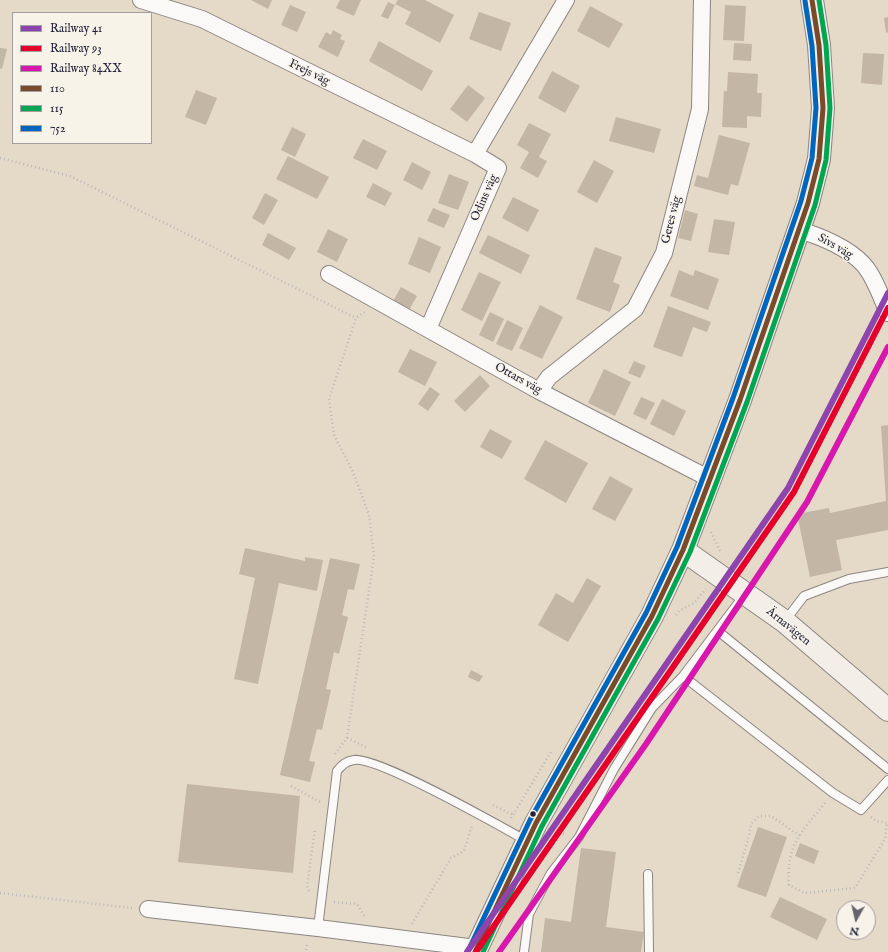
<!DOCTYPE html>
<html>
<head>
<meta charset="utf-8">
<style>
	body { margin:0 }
	#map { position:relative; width:888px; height:952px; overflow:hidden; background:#e5d9c8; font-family:"IM FELL English",serif }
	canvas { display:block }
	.legend { position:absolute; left:12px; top:12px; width:140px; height:132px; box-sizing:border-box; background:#f7f3e8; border:1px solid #a29fa3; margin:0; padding:5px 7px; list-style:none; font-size:12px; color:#22223b }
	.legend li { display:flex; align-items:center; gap:8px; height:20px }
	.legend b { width:20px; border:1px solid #a29fa3 }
	.north { position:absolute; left:836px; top:900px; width:40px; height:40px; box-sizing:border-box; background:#f7f3e8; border:1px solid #a29fa3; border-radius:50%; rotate:188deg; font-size:11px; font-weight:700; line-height:16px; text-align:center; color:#22223b }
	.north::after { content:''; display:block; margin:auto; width:14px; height:18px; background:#66626c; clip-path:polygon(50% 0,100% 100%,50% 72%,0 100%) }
</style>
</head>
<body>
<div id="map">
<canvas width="888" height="952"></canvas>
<ul class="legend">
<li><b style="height:5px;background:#8e44ad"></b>Railway 41</li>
<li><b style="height:5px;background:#e4002b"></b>Railway 93</li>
<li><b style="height:5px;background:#d817ac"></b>Railway 84XX</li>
<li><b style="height:5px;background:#7a4b2a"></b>110</li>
<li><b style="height:5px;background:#00a651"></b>115</li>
<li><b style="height:5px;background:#0065bd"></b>752</li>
</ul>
<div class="north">N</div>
</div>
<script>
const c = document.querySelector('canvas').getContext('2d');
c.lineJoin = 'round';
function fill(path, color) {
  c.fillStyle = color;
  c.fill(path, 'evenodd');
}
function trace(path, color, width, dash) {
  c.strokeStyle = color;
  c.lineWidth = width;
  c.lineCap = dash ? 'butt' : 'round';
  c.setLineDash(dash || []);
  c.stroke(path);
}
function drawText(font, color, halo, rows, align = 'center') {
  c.font = font + ' "IM FELL English",serif';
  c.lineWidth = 3;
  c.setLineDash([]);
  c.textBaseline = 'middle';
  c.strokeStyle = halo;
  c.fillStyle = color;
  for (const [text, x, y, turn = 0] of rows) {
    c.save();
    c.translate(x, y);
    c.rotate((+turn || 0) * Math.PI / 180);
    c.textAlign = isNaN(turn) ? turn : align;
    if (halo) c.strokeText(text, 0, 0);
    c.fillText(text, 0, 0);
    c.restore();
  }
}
const building = new Path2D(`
	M251,0H272L268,9Z
	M340,0H361L354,16L336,8Z
	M398,0H425L454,15L440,43L405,24L411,12L395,4Z
	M388,2L395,5L388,19L381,16Z
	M290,5L306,12L297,32L281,25Z
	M725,5L746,6L744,41L723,40Z
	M590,6L623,24L609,48L577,31Z
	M479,12L511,23L501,51L469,39Z
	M888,17V32L886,33L884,18Z
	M333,30L342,35L340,39L345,41L338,57L318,47L326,32L331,35Z
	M379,41L433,71L422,91L369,61Z
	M734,43L752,44L751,61L733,60Z
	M0,48L7,49L2,69L0,68Z
	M863,53L884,54L882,85L861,83Z
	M552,71L580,86L565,113L538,98Z
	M728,72L758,74L757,93H762L761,117L747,116V128L722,127L724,91H727Z
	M468,85L485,98L467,122L450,109Z
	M196,90L217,98L206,125L185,117Z
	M616,117L661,129L654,153L609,141Z
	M529,123L551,134L539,157L547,161L538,178L520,168L529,152L517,145Z
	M292,127L306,134L295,157L281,150Z
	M719,135L750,143L738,186L731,184L728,195L694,186L697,175L708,178Z
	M363,139L387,151L377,170L353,158Z
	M288,156L329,177L317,199L276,179Z
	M594,160L614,171L597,203L577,192Z
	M412,162L431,172L422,190L403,180Z
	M449,174L469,182L458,210L438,203Z
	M373,183L392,193L385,206L366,197Z
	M265,193L278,200L264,225L252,218Z
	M513,197L539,210L528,232L502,218Z
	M433,208L450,215L444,228L427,221Z
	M685,210L698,214L691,241L678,238Z
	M714,219L735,222L729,255L708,252Z
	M328,229L348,239L337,262L317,252Z
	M268,233L296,248L289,260L262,245Z
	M488,235L530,255L521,274L479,253Z
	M419,237L441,247L430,273L408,264Z
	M595,247L622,257L613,282L620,285L610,312L576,299Z
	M679,270L693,276L695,270L719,279L708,310L670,296Z
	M479,272L501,282L482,321L461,310Z
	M401,287L417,296L409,310L393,301Z
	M540,305L563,317L542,359L519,348Z
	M668,306L711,322L707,332L693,327L682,357L653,347Z
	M490,312L504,319L493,342L479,335Z
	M507,320L523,328L512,351L496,344Z
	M410,349L437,362L425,386L398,372Z
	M634,361L646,366L640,378L628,373Z
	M604,369L631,382L615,416L588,403Z
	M480,375L490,386L465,412L454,401Z
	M430,387L440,394L428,411L418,404Z
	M641,397L655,403L646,420L633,414Z
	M662,399L686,411L674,436L650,424Z
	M888,425V530L836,540L842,570L810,577L797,514L829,508L830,513L886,501L881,426Z
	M490,429L512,441L502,459L480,447Z
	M545,440L588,463L566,503L524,479Z
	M610,476L633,489L615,521L592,509Z
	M245,548L305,561V557L323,560L317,591L279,583L258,684L234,679L255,578L239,574Z
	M330,558L360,564L354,590L348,589L342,615L348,617L339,654L334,652L326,689L331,690L322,730L317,729L309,761L315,762L310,782L280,775Z
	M587,578L601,586L568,642L538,625L556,593L573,603Z
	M471,670L483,676L479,682L468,677Z
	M187,784L300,796L293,873L178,862Z
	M758,827L787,837L766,897L737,887Z
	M800,843L819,851L814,864L795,856Z
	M581,848L616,852L606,927L644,932L641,952H541L545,918L571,922Z
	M780,897L827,919L817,940L770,917Z`);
const path = new Path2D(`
	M0,158L70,176L356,318
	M711,532L720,551
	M676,615L679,611L694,603L706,589
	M347,738L368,748
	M335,754L347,738L374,557L369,515L353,472L334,435L329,399L356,318L365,312
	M291,786L320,802
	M825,803C801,833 786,844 789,885L804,893L855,888L885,839L887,822
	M493,805L513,815
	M871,817L876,821L888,823
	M511,818L551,752
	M552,848L560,833L566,834
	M738,873L749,836L751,824L759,816H771L800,836
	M309,891L307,886L315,829
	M0,893L132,908
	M334,902L357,904L365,917
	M412,924L451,858L464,851L472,825
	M306,950L307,943`);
const lane = new Path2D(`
	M785,621L804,596L849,579L888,572
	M718,631L888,769
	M683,676L833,793L861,810L888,780
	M648,874L649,952
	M318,928L337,771C342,765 346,761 354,760C377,756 500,826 527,841
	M524,952L529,914L551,873L579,837L614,769L652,708L683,676L745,594`);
const street = new Path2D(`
	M141,0L202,19L475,154
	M799,230C820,236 849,248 864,265C875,278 881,297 888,313
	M329,274L539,391L710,479
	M428,329L498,168L475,154L566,0
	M539,391L549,377L635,309L664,253L700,109L702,0
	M148,909L318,928L476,948`);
const secondary = new Path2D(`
	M683,550L784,621L888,710
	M475,952L536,823L652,616L683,550L740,400L808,203L819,159L823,108L819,45L812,0`);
const bus1 = new Path2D(`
	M475,952L536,823L652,616L683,550L740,400L808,203L819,159L823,108L819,45L812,0`);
const bus2 = new Path2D(`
	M483,952L542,826L658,619L690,552L747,402L815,205L826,160L830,108L826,45L819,0`);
const bus3 = new Path2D(`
	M469,949L530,820L646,613L677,547L733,398L801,201L812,158L816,108L812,46L805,1`);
const rail1 = new Path2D(`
	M467,952L788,488L888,293`);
const rail2 = new Path2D(`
	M476,952L794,492L888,308`);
const rail3 = new Path2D(`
	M499,952L646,744L807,502L888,347`);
const markers = [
	[533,814,3.5,"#22223b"]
];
const streetNames = [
	["Frejs väg",309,73,26],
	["Odins väg",485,198,-66],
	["Geres väg",672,220,-76],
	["Sivs väg",835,247,30],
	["Ottars väg",518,379,29],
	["Ärnavägen",788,627,39]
];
fill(building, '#c4b6a4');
trace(lane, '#8c8682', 10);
trace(street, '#8c8682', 18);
trace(secondary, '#8c8682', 24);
trace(path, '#bbbab9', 2.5, [1, 3]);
trace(lane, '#fbf9f7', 8);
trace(street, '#fbf9f7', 16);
trace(secondary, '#f3efe8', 22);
trace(bus1, '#7a4b2a', 5);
trace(bus2, '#00a651', 5);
trace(bus3, '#0065bd', 5);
trace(rail1, '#8e44ad', 6);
trace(rail2, '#e4002b', 6);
trace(rail3, '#d817ac', 6);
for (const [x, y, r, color] of markers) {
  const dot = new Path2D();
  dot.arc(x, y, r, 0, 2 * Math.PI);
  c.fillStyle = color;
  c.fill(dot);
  trace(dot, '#f7f3e8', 1.5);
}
drawText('12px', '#22223b', '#f7f3e8', streetNames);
</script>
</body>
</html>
